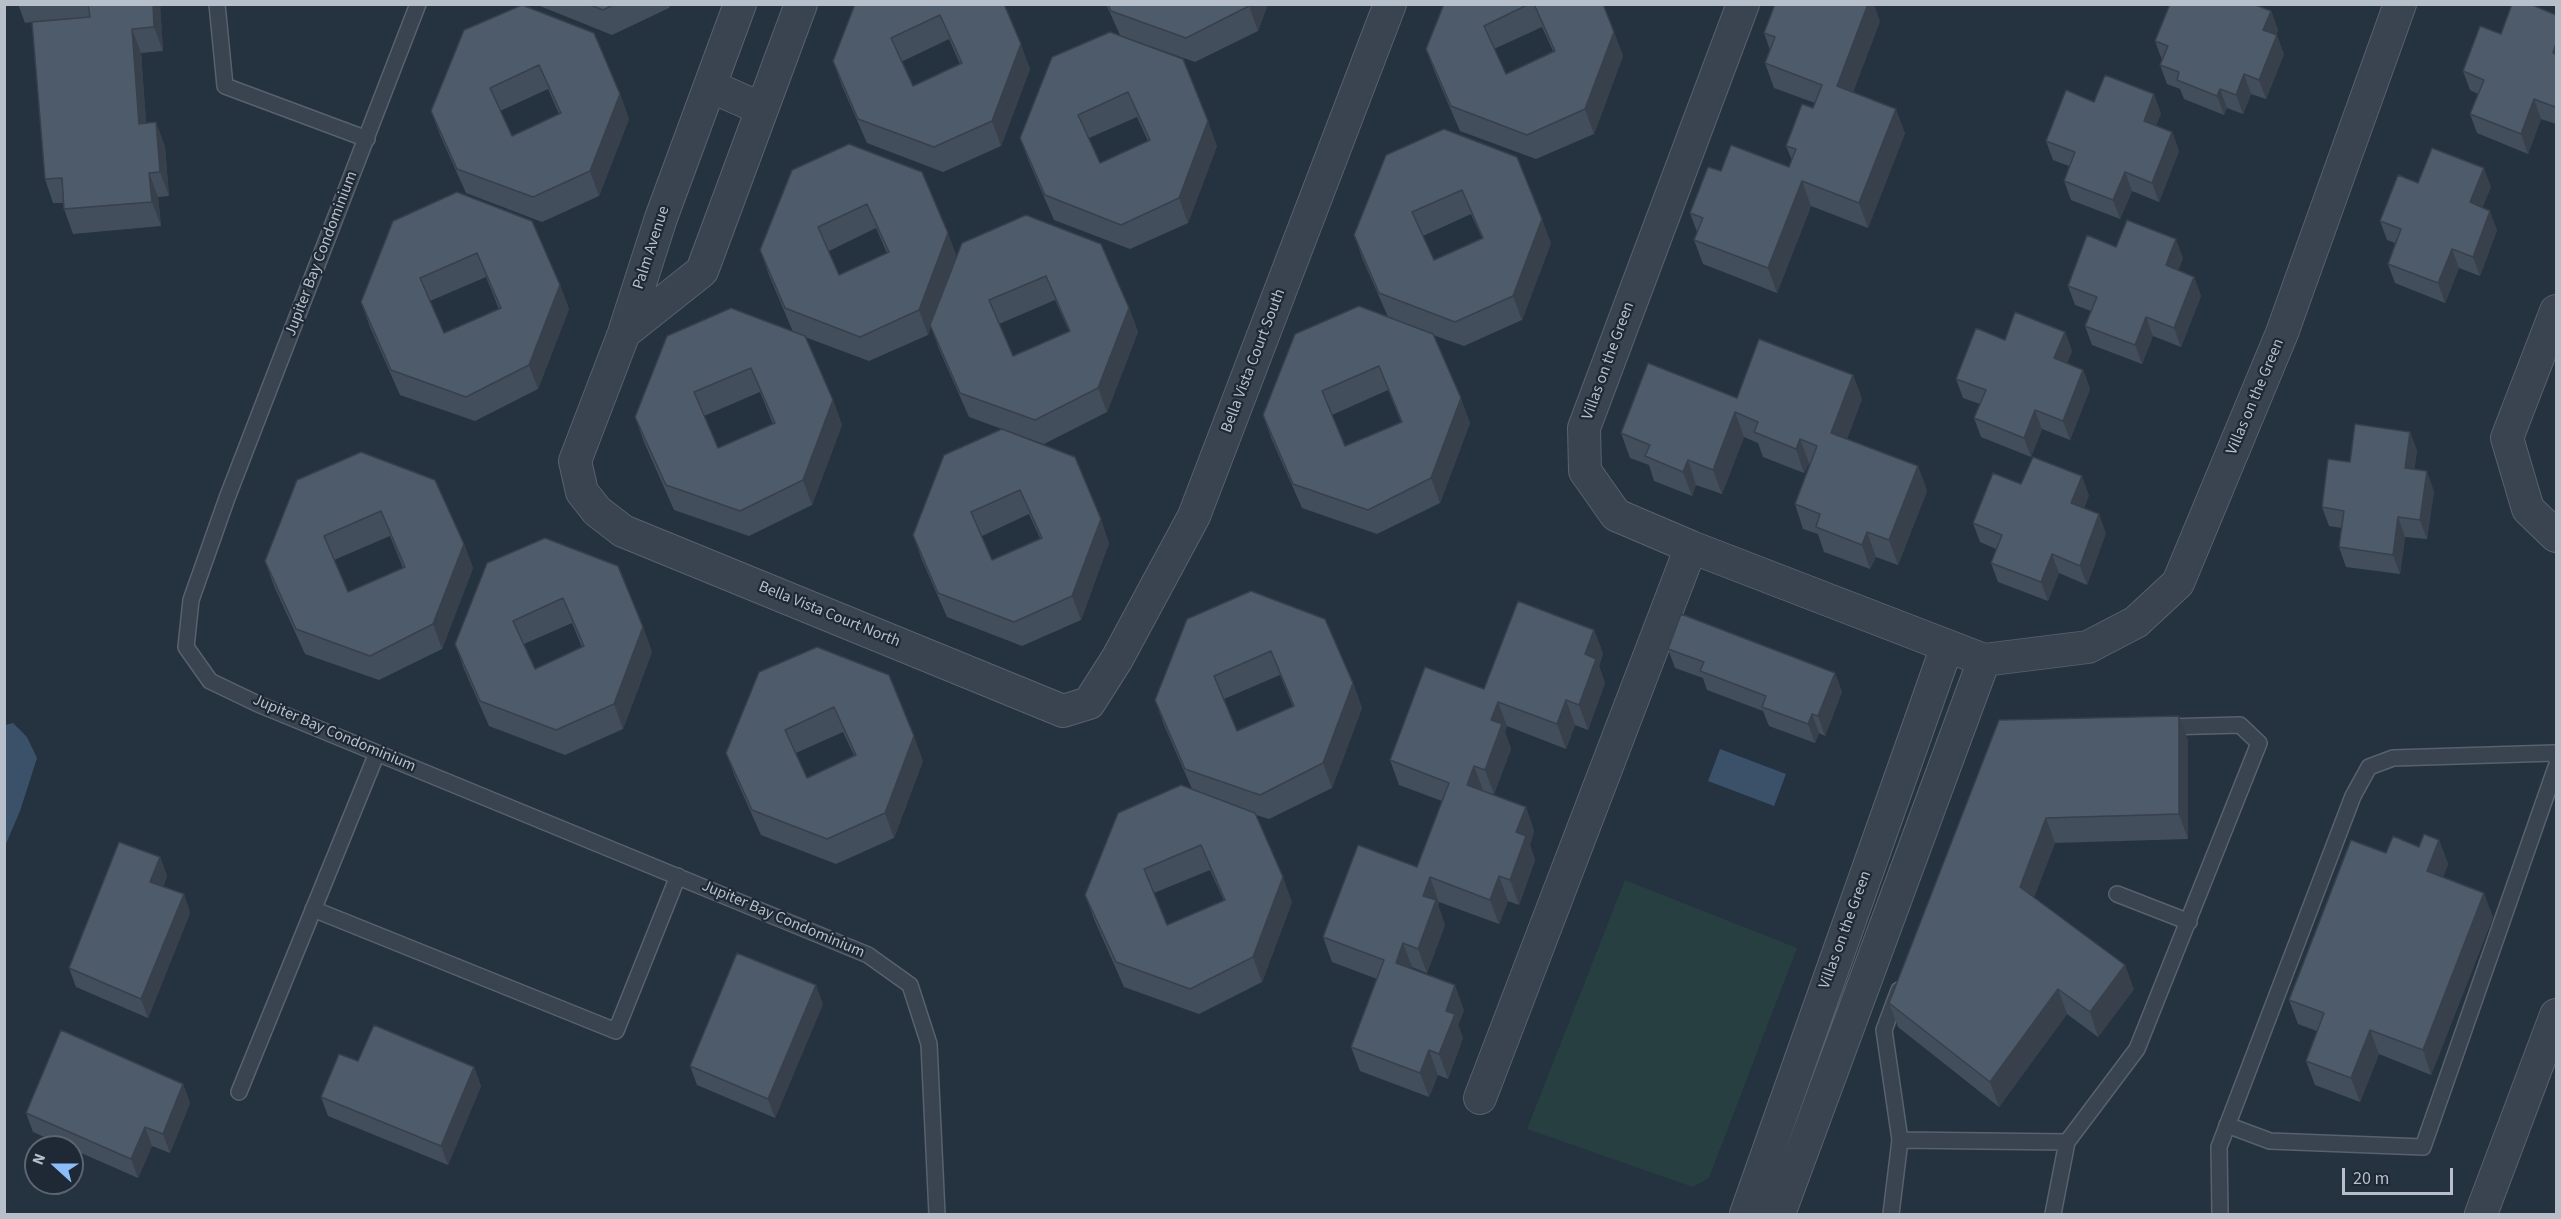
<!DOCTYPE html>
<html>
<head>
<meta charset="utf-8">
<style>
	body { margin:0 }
	#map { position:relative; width:2561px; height:1219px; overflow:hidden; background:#253240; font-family:"Source Sans 3",sans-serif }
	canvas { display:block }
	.frame { position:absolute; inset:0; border:6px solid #b6bfca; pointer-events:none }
	.north { position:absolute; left:24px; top:1135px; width:60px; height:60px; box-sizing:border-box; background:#1e2935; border:2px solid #5b6571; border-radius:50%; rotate:291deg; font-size:16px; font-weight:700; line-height:24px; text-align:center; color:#b6bfca }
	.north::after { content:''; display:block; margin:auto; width:21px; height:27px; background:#8cbcf9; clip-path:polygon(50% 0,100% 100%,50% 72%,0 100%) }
	.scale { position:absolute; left:2342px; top:1168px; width:111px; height:27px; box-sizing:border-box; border:3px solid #b6bfca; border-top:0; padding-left:8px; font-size:18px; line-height:21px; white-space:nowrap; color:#b6bfca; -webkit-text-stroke:4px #1e2935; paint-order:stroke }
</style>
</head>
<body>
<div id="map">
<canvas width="2561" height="1219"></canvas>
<div class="frame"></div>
<div class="north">N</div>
<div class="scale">20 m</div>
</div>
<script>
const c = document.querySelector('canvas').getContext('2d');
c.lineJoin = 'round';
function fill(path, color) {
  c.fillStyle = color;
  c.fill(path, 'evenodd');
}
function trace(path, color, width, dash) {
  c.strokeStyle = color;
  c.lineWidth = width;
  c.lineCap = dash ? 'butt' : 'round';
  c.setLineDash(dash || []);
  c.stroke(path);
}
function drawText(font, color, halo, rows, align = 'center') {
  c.font = font + ' "Source Sans 3",sans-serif';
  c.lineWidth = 4.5;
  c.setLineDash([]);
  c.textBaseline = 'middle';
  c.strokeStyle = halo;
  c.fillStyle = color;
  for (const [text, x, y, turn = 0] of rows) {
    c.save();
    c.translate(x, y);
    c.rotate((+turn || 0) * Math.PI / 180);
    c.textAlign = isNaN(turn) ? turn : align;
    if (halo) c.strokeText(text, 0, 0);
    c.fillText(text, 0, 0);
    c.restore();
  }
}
const green = new Path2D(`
	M1625,880L1797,948L1709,1178L1693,1187L1527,1129Z`);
const water = new Path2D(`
	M13,723L27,737L37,758L20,811L5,846V725Z
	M1720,749L1786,774L1774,806L1708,781Z`);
const service = new Path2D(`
	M217,4L225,86L367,139
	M418,4L227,498L191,600L186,647L210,681L258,704L868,955L910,985L929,1044L937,1214
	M2117,894L2189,922
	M313,909L616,1031L678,876
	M1899,990L1884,1030L1900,1140L2067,1142
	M239,1092L377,753
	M2227,1125L2270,1141L2423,1147L2556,767
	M1891,1214L1900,1140
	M2053,1214L2067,1142L2137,1049L2259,743L2240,725L2164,727
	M2220,1214L2219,1147L2353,796L2369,767L2393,758L2554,753L2556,758`);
const minor = new Path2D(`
	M740,4L661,218L624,333L575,461L582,492L597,511L623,531L1063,711L1089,703L1117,659L1194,516L1390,4
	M1743,4L1584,428L1585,471L1616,515L1691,547L1984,660L2088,647L2136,622L2178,583L2282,333L2400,4
	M710,86L762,109
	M2556,311L2507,438L2528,509L2556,536
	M624,333L702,271L801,4
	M1480,1098L1691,547
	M1746,1214L1947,646
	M1779,1214L1984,660
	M2481,1214L2556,1015`);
const wall = new Path2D(`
	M18,4H160L163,51L141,53L146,123L156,122L165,147L169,196L158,197L161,226L73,234L64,209L63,203H53L45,179L32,22L25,23Z
	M535,4H671L669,8L612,35Z
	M855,4H1004L1030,69L1001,146L943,172L867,143L842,86L833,61ZM949,39L960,64L913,86L901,62Z
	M1106,4H1268L1258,31L1195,62L1130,39L1217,146L1188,223L1130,249L1054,220L1029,162L1020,138L1120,35ZM1137,117L1148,141L1100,163L1089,138Z
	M1444,4H1603L1623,56L1594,134L1536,159L1460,131L1435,73L1426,49ZM1542,27L1553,51L1506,74L1494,49Z
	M2170,4H2259L2260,7L2271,11L2278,30L2276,35L2284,54L2266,99L2251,94L2243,114L2227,108L2224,115L2184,99L2180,89L2167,84L2160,65L2162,60L2155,41Z
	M2556,15V124L2541,119L2528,154L2477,133L2470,114L2478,94L2470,90L2463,71L2501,34Z
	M1880,21L1853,92L1905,133L1868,228L1811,206L1777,293L1703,264L1694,240L1697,232L1690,213L1721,171L1789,167L1792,160L1786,146L1813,108L1815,103L1774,88L1765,63L1770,50L1764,33Z
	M464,30L620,94L629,119L599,196L542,222L466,193L440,135L431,111ZM548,89L559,114L512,136L500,111Z
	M2094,102L2161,113L2156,126L2172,132L2179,151L2159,202L2132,191L2120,219L2071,200L2064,181L2069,166L2053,160L2046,141Z
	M1444,129L1551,243L1522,320L1464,346L1433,335L1470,423L1440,503L1377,534L1302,508L1272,440L1263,415L1388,317L1363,260L1354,235ZM1471,214L1482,238L1434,260L1423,236ZM1388,390L1401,422L1345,446L1332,415Z
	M849,144L957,257L962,243L1129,308L1138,332L1107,412L1044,444L1008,431L1109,543L1081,620L1022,646L947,617L922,560L913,535L1002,429L969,417L939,349L931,326L928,335L869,361L805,337L833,400L842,425L812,505L749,536L674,510L644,442L635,417L793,332L769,275L760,250ZM876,228L887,253L839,275L829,251ZM1055,300L1069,331L1013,356L999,324ZM760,392L773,424L718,448L704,416ZM1029,514L1040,538L992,560L982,536Z
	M2418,183L2491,187L2482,207L2497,230L2480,276L2459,268L2445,303L2395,283L2388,264L2395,243L2387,240L2380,221Z
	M393,221L560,285L569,309L538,389L475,421L400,395L370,327L361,302ZM486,277L499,309L444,333L430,301Z
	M2116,247L2183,258L2178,270L2194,277L2201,296L2181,347L2153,336L2142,364L2092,345L2085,326L2091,311L2075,305L2068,286Z
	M2065,332L2072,351L2067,363L2083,370L2090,389L2070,440L2042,429L2031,457L1981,437L1974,418L1980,404L1963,398L1956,379L2005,340Z
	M1853,375L1862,399L1847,439L1918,466L1927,491L1898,565L1876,557L1870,569L1824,552L1818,534L1803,529L1795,504L1810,464L1809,463L1804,473L1763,457L1758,443L1744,437L1722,494L1696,485L1692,496L1654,481L1649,465L1630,458L1621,433L1737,398Z
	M2410,432L2417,451L2414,470L2434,491L2427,539L2405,537L2400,574L2346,567L2339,547L2342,528L2329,526L2322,507L2350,462Z
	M297,480L464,544L473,568L442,649L379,680L305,654L274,586L265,561ZM390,536L403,568L348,592L334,560Z
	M2021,484L2089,495L2084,508L2106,533L2087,585L2059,573L2048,601L1998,582L1991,563L1996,549L1980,542L1973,523Z
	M487,563L643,627L652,652L623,729L565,755L489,726L464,669L455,644ZM572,623L582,647L535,669L524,644Z
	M1187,619L1353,683L1362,708L1332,788L1269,819L1256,815L1292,902L1262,982L1199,1014L1124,987L1094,919L1085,895L1192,789L1164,725L1155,700ZM1280,675L1293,707L1237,731L1224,699ZM1210,870L1224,901L1167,925L1154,893Z
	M1594,630L1603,654L1599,666L1605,683L1588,730L1575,725L1566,749L1507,726L1505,732L1511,749L1494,794L1483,791L1526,807L1534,831L1530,845L1535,860L1519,905L1508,901L1499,924L1439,902L1438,905L1445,925L1427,973L1412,967V969L1464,1010L1458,1025L1463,1038L1448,1079L1438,1075L1429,1097L1360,1071L1351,1047L1377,979L1332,962L1323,937L1417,867L1442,801L1399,785L1390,760L1484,689Z
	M817,647L923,761L894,838L836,864L761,835L735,777L726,753ZM843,732L854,755L807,778L796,753Z
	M1668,649L1835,673L1842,692L1825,736L1819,733L1815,743L1769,726L1763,711L1707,690L1703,678L1675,668Z
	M1999,720L2188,740V839L2055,843L2034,897L2134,989L2098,1037L2067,1014L1999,1107L1898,1027L1889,1003Z
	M2439,840L2448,864L2443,877L2493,917L2431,1075L2379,1054L2360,1102L2315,1085L2306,1061L2317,1031L2298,1024L2289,1000L2419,847Z
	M160,857L167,876L163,887L184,894L190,913L148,1018L76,987L69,968Z
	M823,1004L775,1118L697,1085L690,1066Z
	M358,1061L474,1067L481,1086L448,1165L328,1116L321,1097Z
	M183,1084L190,1103L170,1153L152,1146L138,1178L72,1149V1147H67L33,1132L26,1113Z`);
const shadedWall = new Path2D(`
	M153,4H160L163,51L154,27Z
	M1250,4H1268L1258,31L1249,6Z
	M1868,4H1874L1880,21L1846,111L1837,86Z
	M2271,11L2278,30L2270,49L2263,30Z
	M132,29L141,53L148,148L139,124Z
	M1614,32L1623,56L1594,134L1585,109Z
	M2277,35L2284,54L2266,99L2259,80Z
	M2556,43V64L2553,53Z
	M1021,44L1030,69L1001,146L992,121Z
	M2244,74L2251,94L2243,114L2236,95Z
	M2220,89L2227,108L2224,115L2217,96Z
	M620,94L629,119L599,196L590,171Z
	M2154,94L2161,113L2151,140L2144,121Z
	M2534,99L2541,119L2528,154L2521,134Z
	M1896,109L1905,133L1868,228L1859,203Z
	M1208,121L1217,146L1188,223L1179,198Z
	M156,122L165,147L169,196L160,172Z
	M2172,132L2179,151L2159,202L2152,183Z
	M2484,168L2491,187L2477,221L2470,202Z
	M2125,172L2132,191L2120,219L2113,200Z
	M149,173L158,197L161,226L152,202Z
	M1802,181L1811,206L1777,293L1768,268Z
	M2490,211L2497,230L2480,276L2473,257Z
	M1542,219L1551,243L1522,320L1513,296Z
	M948,233L957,257L928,335L919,310Z
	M2176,239L2183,258L2173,284L2166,265Z
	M2452,249L2459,268L2445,303L2438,283Z
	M2194,277L2201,296L2181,347L2174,328Z
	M560,285L569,309L538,389L529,365Z
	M1129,308L1138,332L1107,412L1098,388Z
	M2146,317L2153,336L2142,364L2135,345Z
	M2065,332L2072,351L2061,378L2054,358Z
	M2083,370L2090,389L2070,440L2063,421Z
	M1853,375L1862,399L1840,458L1831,433Z
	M1461,398L1470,423L1440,503L1431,478Z
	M833,400L842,425L812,505L803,480Z
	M2035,410L2042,429L2031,457L2024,438Z
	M1735,412L1744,437L1722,494L1713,470Z
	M2410,432L2417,451L2412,487L2405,468Z
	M1800,439L1809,463L1804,473L1796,449Z
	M1688,460L1696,485L1692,496L1683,472Z
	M1918,466L1927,491L1898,565L1889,540Z
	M2427,471L2434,491L2427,539L2420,520Z
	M2082,476L2089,495L2078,522L2071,503Z
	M2099,514L2106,533L2087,585L2080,566Z
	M2398,517L2405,537L2400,574L2393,555Z
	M1101,519L1109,543L1081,620L1072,596Z
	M1867,532L1876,557L1870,569L1862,545Z
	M464,544L473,568L442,649L433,624Z
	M2052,554L2059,573L2048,601L2041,582Z
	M643,627L652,652L623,729L614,704Z
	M1594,630L1603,654L1599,666L1605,683L1588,730L1579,705L1585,654Z
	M1835,673L1842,692L1825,736L1818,716Z
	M1353,683L1362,708L1332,788L1323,763Z
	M1566,700L1575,725L1566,749L1557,724Z
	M1498,702L1507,726L1505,732L1511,749L1494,794L1485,770L1491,720Z
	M1812,714L1819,733L1815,743L1808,724Z
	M2179,716L2188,740V839L2179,814Z
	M914,736L923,761L894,838L885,813Z
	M1474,766L1483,790L1467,785Z
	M1526,807L1534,831L1530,845L1535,860L1519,905L1510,880L1516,832Z
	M2046,818L2055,843L2029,911L2020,887Z
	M2439,840L2448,864L2436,896L2427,871Z
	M160,857L167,876L157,902L150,882Z
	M1499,876L1508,901L1499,924L1490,900Z
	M1283,877L1292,902L1262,982L1253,957Z
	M1430,877L1439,902L1438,905L1445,925L1427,973L1418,949L1423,896Z
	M2484,893L2493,917L2431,1075L2423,1050Z
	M184,894L190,913L148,1018L141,999Z
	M1403,943L1412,967L1405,987L1396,963Z
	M2125,965L2134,989L2098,1037L2090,1012Z
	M816,985L823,1004L775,1118L768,1099Z
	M1455,985L1464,1010L1458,1025L1463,1038L1448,1079L1439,1054L1446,1011Z
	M2058,989L2067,1014L1999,1107L1990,1082Z
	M2370,1030L2379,1054L2360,1102L2351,1078Z
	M1429,1050L1438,1075L1429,1097L1420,1073Z
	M474,1067L481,1086L448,1165L441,1146Z
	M183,1084L190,1103L170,1153L163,1134Z
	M145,1127L152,1146L138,1178L131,1159Z`);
const building = new Path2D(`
	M88,4H153L154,27L132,29L139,124L156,122L160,172L149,173L152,202L64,209L62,178L45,179L32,22L90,17Z
	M588,4H615L603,10Z
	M855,4H1004L1021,44L992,121L934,147L858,119L833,61ZM940,15L962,63L913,86L891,38Z
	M1108,4H1250L1249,6L1186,38L1111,11Z
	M1444,4H1529L1484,26L1506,74L1555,51L1534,4H1603L1614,32L1585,109L1527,135L1451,106L1426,49Z
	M1775,4H1868L1837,86L1896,109L1859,203L1802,181L1768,268L1694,240L1703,218L1690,213L1708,167L1721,171L1731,145L1789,167L1796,149L1786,146L1802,104L1813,108L1822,85L1765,63L1775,37L1764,33Z
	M2170,4H2253L2271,11L2263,30L2277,35L2259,80L2244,74L2236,95L2220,89L2217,96L2177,80L2179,72L2160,65L2168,46L2155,41Z
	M2512,4H2530L2556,15V43L2553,53L2556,55V104L2555,107L2534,99L2521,134L2470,114L2484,80L2463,71L2480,26L2501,34Z
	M522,5L594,33L620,94L590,171L533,197L457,169L431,111L464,30ZM539,65L561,113L512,136L490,88Z
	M1110,32L1183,59L1208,121L1179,198L1121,225L1045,195L1020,138L1052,57ZM1128,92L1150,140L1100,163L1078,115Z
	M2105,75L2154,94L2144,121L2172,132L2152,183L2125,172L2113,200L2064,181L2075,152L2046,141L2066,90L2094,102Z
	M1444,129L1517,157L1542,219L1513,296L1455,322L1379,293L1354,235L1386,155ZM1462,190L1483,238L1434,260L1412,212Z
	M849,144L922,172L948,233L919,310L860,337L785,308L760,250L792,170ZM867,204L889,252L839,275L818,227Z
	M2432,148L2484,168L2470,202L2490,211L2473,257L2452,249L2438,283L2388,264L2401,229L2380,221L2398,175L2418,183Z
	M457,192L532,221L560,285L529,365L466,397L391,370L361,302L393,221ZM477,253L501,308L444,333L420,278Z
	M1026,215L1101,244L1129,308L1098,388L1035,420L960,393L930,325L962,243ZM1046,276L1070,331L1013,356L989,300Z
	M2127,220L2176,239L2166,265L2194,277L2174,328L2146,317L2135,345L2085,326L2097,297L2068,286L2087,235L2116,247Z
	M1359,306L1433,334L1461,398L1431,478L1368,510L1293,484L1263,415L1295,334ZM1379,366L1402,422L1345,446L1322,391Z
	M731,308L805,336L833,400L803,480L740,511L666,485L635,417L667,336ZM751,368L775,423L718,448L694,392Z
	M2015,312L2065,332L2054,358L2083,370L2063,421L2035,410L2024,438L1974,418L1986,390L1956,379L1976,328L2005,340Z
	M1759,339L1853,375L1831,433L1918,466L1889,540L1867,532L1862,545L1816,527L1820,514L1795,504L1817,446L1800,439L1796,449L1754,432L1758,422L1735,412L1713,470L1688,460L1683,472L1645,456L1650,445L1621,433L1648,363L1737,398Z
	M2355,424L2410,432L2405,468L2427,471L2420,520L2398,517L2393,555L2339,547L2344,511L2322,507L2328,459L2350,462Z
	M1002,429L1075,457L1101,519L1072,596L1014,622L938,593L913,535L944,455ZM1020,490L1042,538L992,560L971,512Z
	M361,452L435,480L464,544L433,624L370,656L296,629L265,561L297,480ZM381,511L405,567L348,592L324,536Z
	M2033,457L2082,476L2071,503L2099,514L2080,566L2052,554L2041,582L1991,563L2002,535L1973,523L1993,473L2021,484Z
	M545,538L618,566L643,627L614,704L556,730L480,701L455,644L487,563ZM563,598L584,646L535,669L513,621Z
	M1251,591L1325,619L1353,683L1323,763L1260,795L1185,769L1155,700L1187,619ZM1271,651L1294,706L1237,731L1214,676Z
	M1518,601L1594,630L1585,654L1596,659L1579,705L1566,700L1557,724L1498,702L1491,720L1502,724L1485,770L1474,766L1467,785L1526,807L1516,832L1526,836L1510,880L1499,876L1490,900L1430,877L1423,896L1436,900L1418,949L1403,943L1396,963L1455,985L1446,1011L1455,1014L1439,1054L1429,1050L1420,1073L1351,1047L1384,960L1323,937L1358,845L1417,867L1449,783L1390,760L1425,667L1484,689Z
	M1681,614L1835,673L1818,716L1812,714L1808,724L1762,707L1766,696L1700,671L1704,662L1668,649Z
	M817,647L889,675L914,736L885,813L827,839L752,810L726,753L759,672ZM834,707L856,755L807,778L785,730Z
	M2179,716V814L2046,818L2020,887L2125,965L2090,1012L2058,989L1990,1082L1889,1003L1999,720Z
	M1181,785L1255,813L1283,877L1253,957L1190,989L1116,962L1085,895L1118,813ZM1201,845L1225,900L1167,925L1144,869Z
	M2424,834L2439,840L2427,871L2484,893L2423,1050L2370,1030L2351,1078L2306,1061L2324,1013L2289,1000L2351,840L2386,853L2393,836L2419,847Z
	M119,842L160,857L150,882L184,894L141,999L69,968Z
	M737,953L816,985L768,1099L690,1066Z
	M374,1025L474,1067L441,1146L321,1097L339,1054L358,1061Z
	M61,1030L183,1084L163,1134L145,1127L131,1159L26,1113Z`);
const streetNames = [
	["Palm Avenue",652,248,-72],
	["Jupiter Bay Condominium",322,254,-69],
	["Bella Vista Court South",1254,361,-69],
	["Villas on the Green",1609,361,-70],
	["Villas on the Green",2256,397,-67],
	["Bella Vista Court North",829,615,22],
	["Jupiter Bay Condominium",334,734,23],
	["Jupiter Bay Condominium",783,920,23],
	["Villas on the Green",1846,930,-70]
];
fill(green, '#273f41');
fill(water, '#3a5169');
trace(service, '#57626d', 18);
trace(minor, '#57626d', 34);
trace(service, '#394450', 15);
trace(minor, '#394450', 32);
fill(wall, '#434e5c');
fill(shadedWall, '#37404b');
fill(building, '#4e5b6b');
trace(building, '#37404b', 1.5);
drawText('16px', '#b6bfca', '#1e2935', streetNames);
</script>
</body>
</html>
